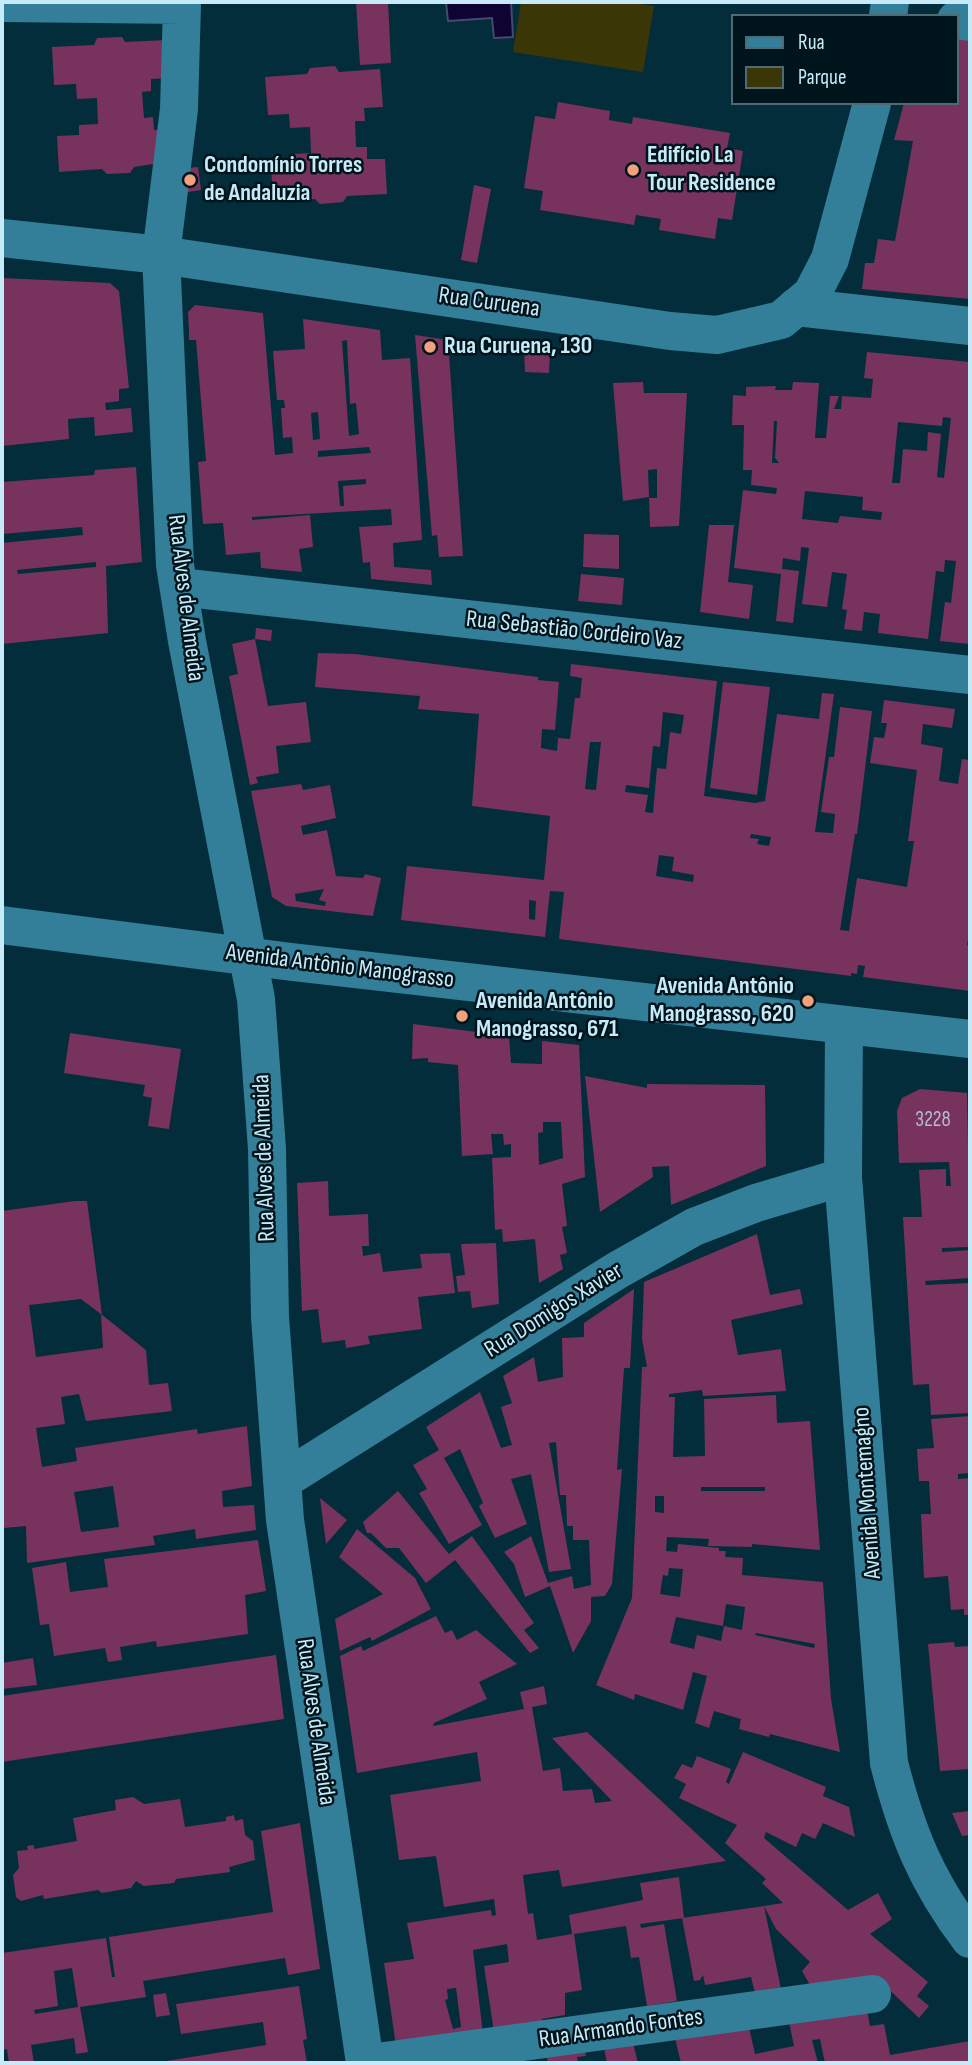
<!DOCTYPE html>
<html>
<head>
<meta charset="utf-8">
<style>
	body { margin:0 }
	#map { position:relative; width:972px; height:2065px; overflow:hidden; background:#032d3b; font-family:"Sofia Sans Condensed",sans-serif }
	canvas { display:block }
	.frame { position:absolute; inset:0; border:4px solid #c7eaf8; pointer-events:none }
	.legend { position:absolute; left:731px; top:14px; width:228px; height:91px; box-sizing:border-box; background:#00141c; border:2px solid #506a74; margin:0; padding:9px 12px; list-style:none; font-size:21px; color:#c7eaf8 }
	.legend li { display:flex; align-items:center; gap:14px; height:35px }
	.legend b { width:35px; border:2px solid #506a74 }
</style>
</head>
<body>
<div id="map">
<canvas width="972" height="2065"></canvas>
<div class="frame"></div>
<ul class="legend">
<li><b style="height:9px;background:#337e98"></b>Rua</li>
<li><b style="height:19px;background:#3a3605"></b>Parque</li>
</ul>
</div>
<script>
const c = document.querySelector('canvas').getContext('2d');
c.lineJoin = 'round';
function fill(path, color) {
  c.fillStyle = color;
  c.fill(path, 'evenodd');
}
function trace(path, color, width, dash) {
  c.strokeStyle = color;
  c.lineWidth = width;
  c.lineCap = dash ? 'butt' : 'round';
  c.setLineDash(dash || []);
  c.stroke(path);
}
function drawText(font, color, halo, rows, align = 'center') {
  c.font = font + ' "Sofia Sans Condensed",sans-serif';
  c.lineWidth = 5;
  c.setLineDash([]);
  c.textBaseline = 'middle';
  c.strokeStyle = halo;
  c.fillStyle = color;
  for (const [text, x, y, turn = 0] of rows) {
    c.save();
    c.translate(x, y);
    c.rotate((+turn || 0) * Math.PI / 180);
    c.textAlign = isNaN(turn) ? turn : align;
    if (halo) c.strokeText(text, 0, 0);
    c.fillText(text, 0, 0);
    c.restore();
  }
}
const green = new Path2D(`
	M521,2H630L654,6L643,72L513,52Z`);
const water = new Path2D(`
	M446,2H511L513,37L494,38L492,18L448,21Z`);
const building = new Path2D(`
	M356,2H388L391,63L360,65Z
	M122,37L125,42L167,40L170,78L151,79V91L142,92L144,118L153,117L154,130L170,129L166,162L134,167L130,173L107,174L102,169L59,172L57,136L79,135V125L98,124L97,98L77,99L76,84L54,85L52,47L94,45L97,38Z
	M956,39L970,40V299L862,289L865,263H874L878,239L895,241L913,141L894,140L904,103H956Z
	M335,66L339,72L380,69L383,107L364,108L365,121H355L356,147H367V159H385L387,194L347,196L343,202L320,204L315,199L273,202L271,166L292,165V154L311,153L310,127L290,128L289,114L268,115L265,77L307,74L310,68Z
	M558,102L610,111L609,120L632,124L633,117L730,133L727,148L743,151L732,220L718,218L715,239L659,230L661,219L636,215L634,225L540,210L543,191L524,188L535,116L555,119Z
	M198,167L201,190L182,193L179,169Z
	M474,185L491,189L477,263L461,260Z
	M2,278L110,283L119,291L129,388L119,389V401L105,403L106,410L131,408L133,432L95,436L94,417L68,419L69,439L2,446Z
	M195,305L263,313L275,455L293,453L292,437L283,438L281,408H285L284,400H277L273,351L305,349L303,319L380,330L382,360L410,358L422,540L393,543L394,567L431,570L432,585L371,579L370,562L363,563L359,527L392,525L391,509L252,517V520L310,515L313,547L299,549L302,572L261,568L260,552L226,555L223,523L203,524L198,462L206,461L196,340H189V332L188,312ZM347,340L350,404L356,403L359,434L349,436L342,341ZM318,412L320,439L313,440L311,413ZM369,447L371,453L318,457V451ZM366,479V484L343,486L344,506H340L338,481Z
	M415,335L448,340L463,556L439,557L437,535L432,536Z
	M524,349L550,353L549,373L525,372Z
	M867,352L970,362V644L940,641L945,602L951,603L956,561L945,560L944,572L936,571L928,639L878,633L880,614L864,612L862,631L844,629L847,610L842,609L847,574L832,572L827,607L802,604L809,548L801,547L800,561L783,558L782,569L799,571L793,623L776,621L781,574L734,568L743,490L776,494L777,488L751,485L752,470H743L744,425H732L733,395L746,396V387L776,386L775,390H792L793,382L819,383L815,438H826L830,396H839L834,409H841L842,396L871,398L873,379L864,378ZM943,417L951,418L944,478L937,477L941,434L928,432L927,451L903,449L900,483H892L898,422L942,426ZM774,421H777L775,458L779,463H772ZM805,491L863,497L862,510L882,512L881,520L840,516L838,523L802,519Z
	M643,382L644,393H687L679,526L650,527L649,498H657V469L648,470L649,497L623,501L613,383Z
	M136,467L142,562L106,566L108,633L2,644V543L83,535L82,527L2,534V482L94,475L95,470ZM96,562V567L18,574L17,570Z
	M709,525H734L728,582L753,585L749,619L700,612Z
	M584,534L619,535V569L583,567Z
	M581,574L624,578L622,605L578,601Z
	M256,628L272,630L271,641L255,639Z
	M255,639L268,706L306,702L311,742L276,746L279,773L256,777L258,783L250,785L229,676L238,674L232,644Z
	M318,653L355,654L538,677V680L559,682L555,730L542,729L541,748L557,751L558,738L570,739L575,698H580L582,678L570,676L571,664L717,681L704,796L755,803L765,801L777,714L819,719L822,693L834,694L815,832L833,833L835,814L821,812L829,757H834L840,707L872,711L857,834H855L840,930L849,931L857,878L907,887L914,841H908L917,770L870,763L874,737L884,738L887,723H881L884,700L955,709L952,728L923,724L921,744L943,748L939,781L958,784L962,759L970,760V930L967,945L970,946V991L863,977L865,966L858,965L857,974L851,973V976L559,939L564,892L550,891L545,937L401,920L407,866L544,880L550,816L472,806L479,714L418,709L420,696L315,687ZM663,712L684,715L681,734L670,732L666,769L657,768L653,813L645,812L648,795L625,792L626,785L649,788L653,746L660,747ZM590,742H601L596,790L585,789ZM751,834L771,837L769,846L757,844L759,839L750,838ZM659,855L674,857L672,871L694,875L693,882L656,876ZM529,900L536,901L535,920L529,919Z
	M723,682L770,687L757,795L710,788Z
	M301,784L303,790L330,785L336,818L301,826L303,835L327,830L336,876L363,878L365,874L381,878L373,916L286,906L272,897L251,791ZM324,889L319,900L326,902L325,906L296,901L295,894Z
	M413,1024L509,1036L511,1063L542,1064V1041L579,1045L585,1177L562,1184L567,1226L562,1227L567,1253L560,1255L563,1269L539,1283L535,1239L503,1242L502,1229L495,1230L492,1158L511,1157V1144L504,1145L503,1134H491L493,1154L462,1156L458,1065L428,1062V1058L412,1059ZM543,1122H561L563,1158L539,1165L538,1133L543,1132Z
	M70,1033L181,1049L169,1129L148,1126L152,1098L143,1096L145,1085L64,1073Z
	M585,1076L647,1088V1084L765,1085L766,1166L671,1205L669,1166L652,1167L653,1177L600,1212Z
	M920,1089L967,1093L970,1247L942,1248V1252L970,1250V1278L925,1281L926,1285L970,1283V1413L931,1415L929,1384L913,1385L903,1217H922L919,1170L946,1169V1186H951L949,1162L899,1163L897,1111L902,1098Z
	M328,1181L329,1216L368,1214L369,1246H362L363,1256L380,1253L383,1272L422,1268L420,1254L450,1253L455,1293L418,1297L422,1329L368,1336L370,1344L346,1348L345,1340L322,1343L318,1309L302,1311L297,1183Z
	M75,1201H87L102,1315L81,1299L29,1305L36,1357L103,1348L101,1314L146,1350L149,1385L168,1383L172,1411L86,1421L79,1394L61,1397L65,1424L36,1428L42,1467L77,1461L75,1448L197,1429L198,1434L247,1426L252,1486L222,1491L223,1507L254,1505L256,1530L196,1539L195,1529L153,1536L155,1545L27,1563L26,1526L4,1528L2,1211ZM113,1486L119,1527L81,1532L74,1492Z
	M757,1234L770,1295L800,1289L803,1304L731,1320L738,1355L781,1349L786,1391L703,1396L702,1390L669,1394V1397H675L673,1457L705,1456L704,1399L776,1395L777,1423L810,1421L820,1550L752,1544V1547L708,1546L709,1539L667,1537L666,1551L677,1552L678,1544L719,1548V1551H726L725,1557L743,1558L742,1575L823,1582L831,1699L840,1752L770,1734L769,1737L739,1729L741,1719L714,1711L709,1728L695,1723L707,1676L693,1672L683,1710L635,1694L634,1700L596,1685L632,1598L642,1367H647L642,1339L644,1282ZM701,1487H765V1491H701ZM655,1496H664V1513L655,1512ZM669,1568L683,1569L680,1597L660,1594L663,1575L668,1576ZM726,1604L745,1607L742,1630L724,1626L721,1641L697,1635L694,1649L670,1643L676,1617L723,1626ZM756,1633L815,1644L814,1648L755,1635Z
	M496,1243L499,1304L472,1308L470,1291L458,1292L456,1276L465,1275L461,1244Z
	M634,1289L630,1368H624L617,1470L622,1469L612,1584L605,1596L591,1597V1621L573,1653L550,1586L525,1597L514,1564L504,1552L531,1536L548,1583L572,1576L574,1589L591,1585L589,1540H573V1526H567L566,1495H560L556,1442L549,1443L571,1569L549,1572L531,1474L511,1479L527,1524L495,1538L479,1506L483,1503L460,1449L444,1458L482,1525L449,1544L419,1493L427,1489L413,1465L439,1450L426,1427L480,1392L501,1448L512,1445L501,1407L512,1403L503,1376L534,1357L538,1382L563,1377L562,1338L584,1337V1323Z
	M970,1416V1473L958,1474V1479L970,1478V1615H964V1609L951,1610L948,1576L924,1578L921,1514H931L929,1481H919L917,1449L934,1448L931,1419Z
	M398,1491L449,1554L472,1536L534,1623L524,1630L539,1648L530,1653L455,1560L426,1583L399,1548H386L371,1533H367L363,1522Z
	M320,1498L347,1520L326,1544Z
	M357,1529L415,1578L431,1609L372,1641L370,1637L340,1651L335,1619L383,1594L339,1557Z
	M258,1540L266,1591L245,1595L248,1634L157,1647L156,1641L120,1647L122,1660L108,1662L105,1648L54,1656L49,1624L40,1625L32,1568L66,1562L70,1592L108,1587L104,1559Z
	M436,1616L445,1633L452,1630L457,1640L476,1630L517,1664L479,1682L487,1699L434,1723L433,1726L524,1709L520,1692L544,1686L547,1704L532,1707L543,1771L560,1768L563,1791L592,1789L595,1803L612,1801L552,1738L587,1732L726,1861L562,1887L559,1870L523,1875L528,1914L533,1913L537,1940L572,1934L569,1915L643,1900L640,1883L679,1877L684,1918L640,1924L641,1928L664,1924L677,2001L647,2006L639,1957L631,1958L626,1926L574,1934L582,1990L565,1993V2015L542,2019L543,2026L494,2032L484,1966L509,1962L507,1944L473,1950L483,2034L396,2046L384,1963L414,1959L407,1923L491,1910L492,1916L496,1915L494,1899L444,1907L436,1856L399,1860L390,1795L481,1781L477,1752L357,1773L340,1656L361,1646L363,1651ZM456,1988L461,2027L453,2029L445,2000L448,1999L447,1989Z
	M954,1642L955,1647L970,1646V1769L940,1771L928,1644Z
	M276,1655L284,1719L2,1762V1696Z
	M33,1658L37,1685L2,1689V1663Z
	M743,1752L826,1787L823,1796L849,1807L855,1837L823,1823L815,1839L802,1833L796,1847L766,1832L764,1838L848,1910L878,1893L892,1919L870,1934L928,1982L917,1996L929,2006L919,2018L881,1982L813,1990L802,1971L810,1962L776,1929L764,1906L783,1903L762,1883L766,1879L725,1843L737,1825L679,1798L686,1784L674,1778L682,1764L692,1768L697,1756L731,1769L726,1782L729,1784Z
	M133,1797L144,1804L180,1799L185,1827L226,1821V1817L234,1815L235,1821L243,1819L245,1835L253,1841L255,1860L229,1867L230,1872L176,1879L174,1883L144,1886L136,1881L131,1888L102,1893L98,1890L44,1899L43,1895L21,1901L16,1897L13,1875L19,1868L17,1851L28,1850L27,1846L34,1845V1849L77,1841L73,1818L116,1810L115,1800Z
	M970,1811V1835L962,1836L952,1813Z
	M300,1823L320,1969L288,1975L285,1958L143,1981L146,1997L80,2007L88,2052L76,2054L74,2038L31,2045L34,2063H9L7,2049L2,2050V1953L106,1938L112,1977H115L109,1937L273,1912L261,1831ZM72,1968L78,2007L35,2014L34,2010L58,2006L54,1971Z
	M764,1906L781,1989L755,1993L751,1977L705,1985L703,1975L700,1980L694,1981L682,1918Z
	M299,1986L307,2039L303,2040L307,2063H154L266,2045L263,2022L181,2034L176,2004Z
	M166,1993L170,2015L156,2017L153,1995Z
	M866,2005L870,2026L884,2024L890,2055L970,2041V2063H825L820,2039L812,2040L818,2063H681L674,2034L748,2023L755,2054L794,2046L788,2017Z
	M633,2043L638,2063H607L604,2048Z
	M584,2047L586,2056L577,2057L578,2063H548L546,2053Z`);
const minor = new Path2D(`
	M2,3L182,5L179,109L161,255L175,565L187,641L256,999L267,1149L270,1317L285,1520L365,2063
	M956,20L970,22
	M796,307L970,326
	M179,587L970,675
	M282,1481L616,1271L694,1227L756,1203L843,1177
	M370,2063L872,1994`);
const tertiary = new Path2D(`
	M2,925L292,962L970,1039
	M844,1026L843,1177L889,1763C907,1833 926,1881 970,1939`);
const secondary = new Path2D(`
	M888,16L890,2
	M2,238L161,255L670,331L717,335L781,320L812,294L830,259L872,103`);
const markers = [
	[633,170,7,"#f1a17d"],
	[190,180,7,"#f1a17d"],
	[430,347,7,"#f1a17d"],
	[808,1001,7,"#f1a17d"],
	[462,1016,7,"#f1a17d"]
];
const numberNames = [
	["3228",933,1121]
];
const poiNames = [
	["Edifício La",647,156],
	["Tour Residence",647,184],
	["Condomínio Torres",204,166],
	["de Andaluzia",204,194],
	["Rua Curuena, 130",444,347],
	["Avenida Antônio",794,987,"right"],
	["Manograsso, 620",794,1015,"right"],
	["Avenida Antônio",476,1002],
	["Manograsso, 671",476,1030]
];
const streetNames = [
	["Rua Curuena",489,303,8],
	["Rua Alves de Almeida",185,598,83],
	["Rua Sebastião Cordeiro Vaz",574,631,6],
	["Avenida Antônio Manograsso",340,967,7],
	["Rua Alves de Almeida",265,1158,-92],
	["Rua Domigos Xavier",554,1311,-32],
	["Avenida Montemagno",868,1493,-94],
	["Rua Alves de Almeida",315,1722,82],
	["Rua Armando Fontes",621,2029,-8]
];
fill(green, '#3a3605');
fill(water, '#0e0331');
trace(water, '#46486d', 2);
fill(building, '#77335d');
trace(minor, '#337e98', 38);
trace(tertiary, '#337e98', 38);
trace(secondary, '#337e98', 38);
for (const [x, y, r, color] of markers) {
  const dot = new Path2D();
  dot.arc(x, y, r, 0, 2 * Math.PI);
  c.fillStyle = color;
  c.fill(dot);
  trace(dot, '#00141c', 2.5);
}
drawText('21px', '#b3bcd1', null, numberNames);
drawText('bold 24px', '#c7eaf8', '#00141c', poiNames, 'left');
drawText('24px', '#c7eaf8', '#00141c', streetNames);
</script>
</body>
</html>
